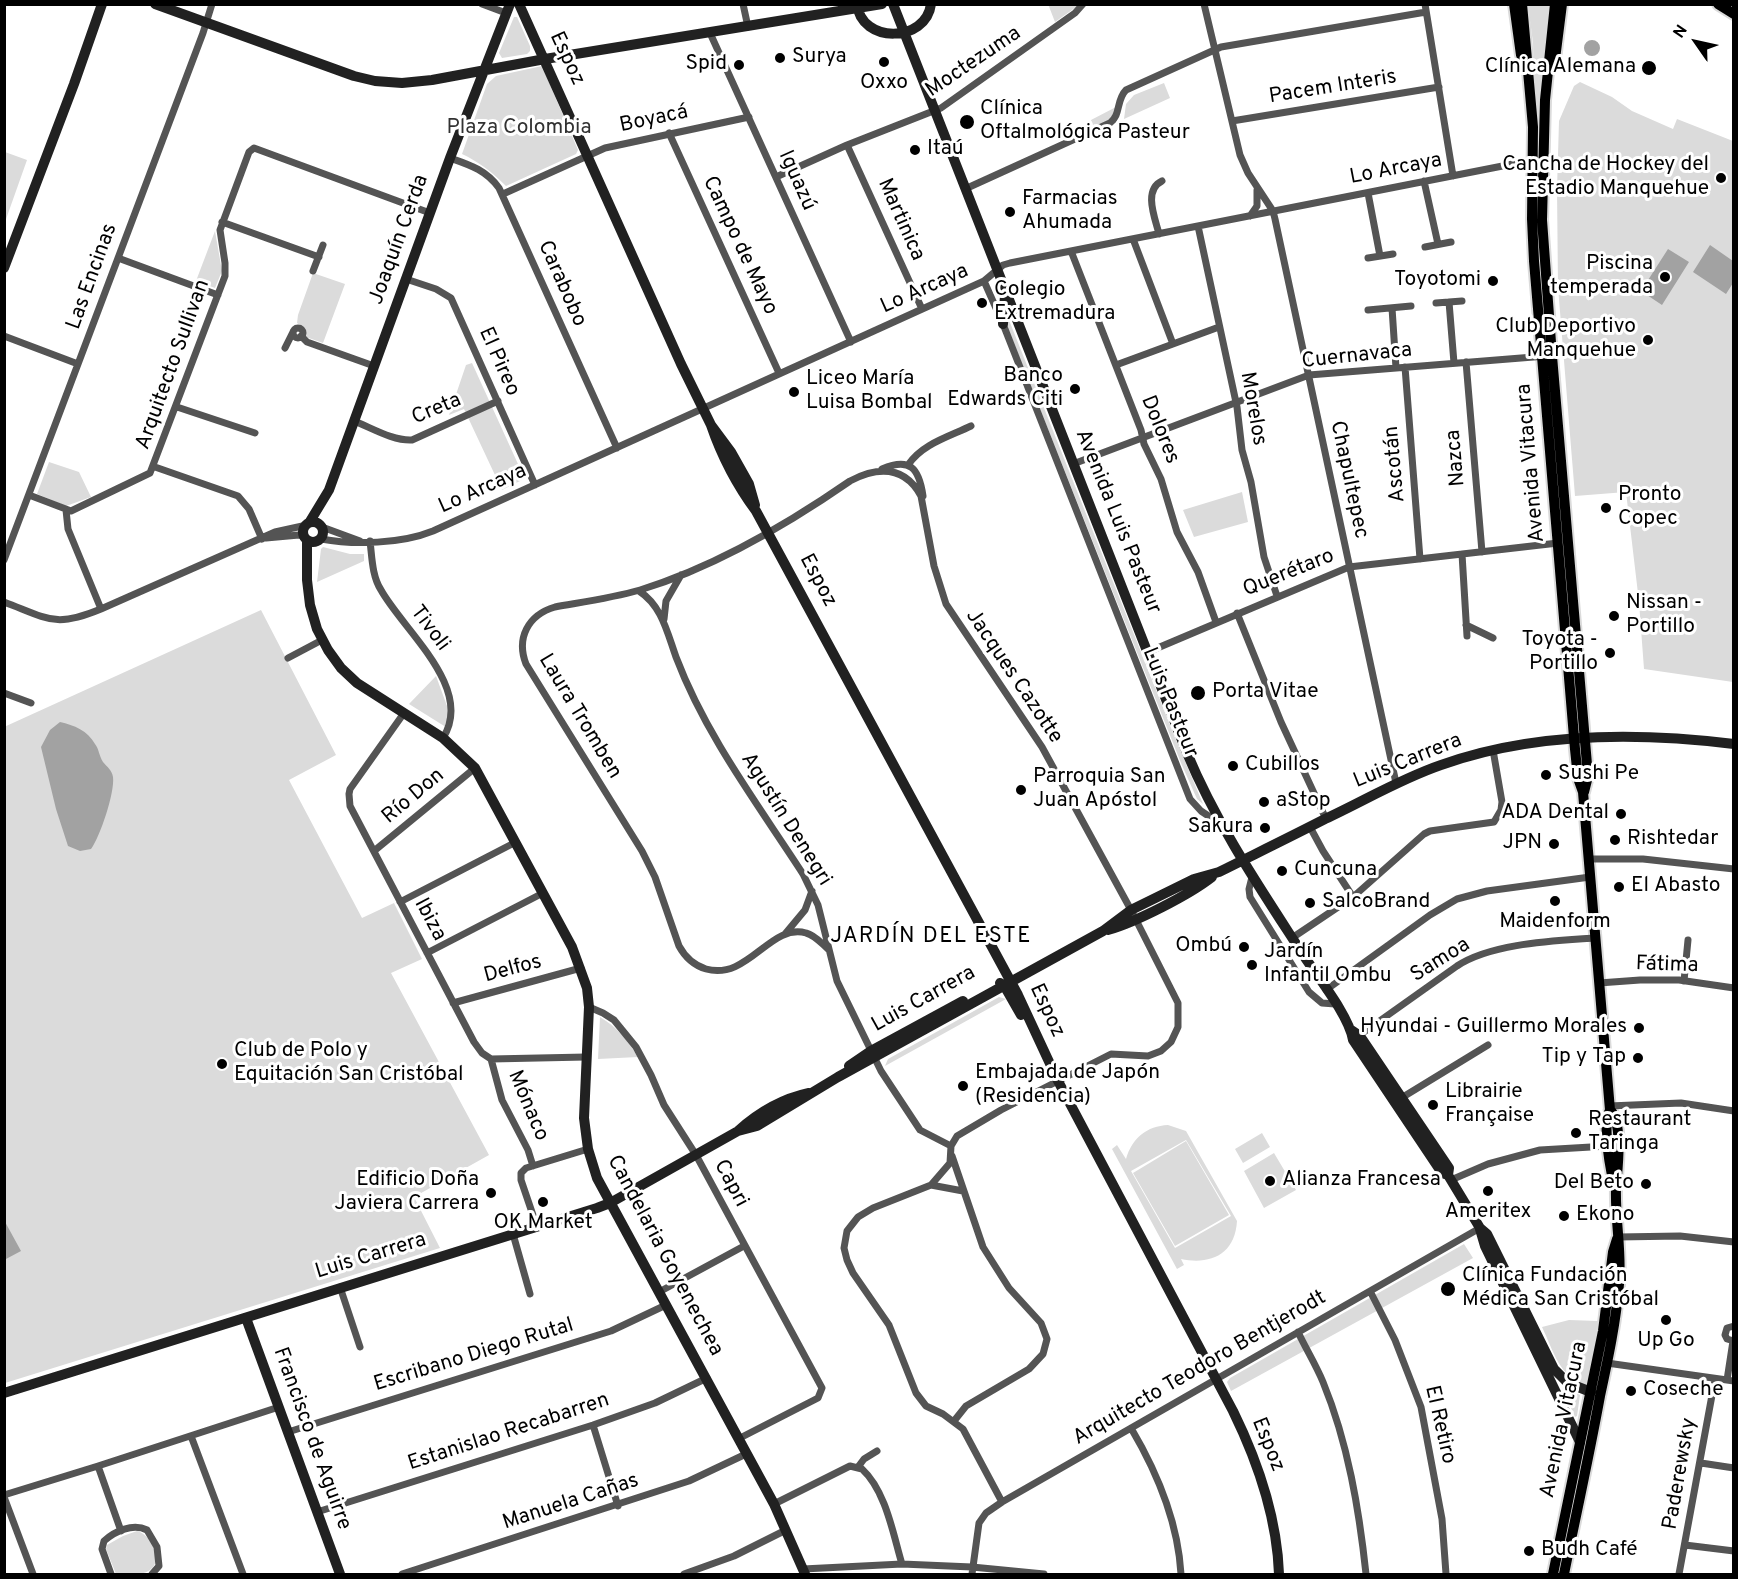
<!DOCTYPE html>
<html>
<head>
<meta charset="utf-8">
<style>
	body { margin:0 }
	#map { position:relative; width:1738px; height:1579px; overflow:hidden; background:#fff; font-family:Overpass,sans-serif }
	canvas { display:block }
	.frame { position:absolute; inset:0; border:6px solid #000; pointer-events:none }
	.north { position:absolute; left:1666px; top:12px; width:60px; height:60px; -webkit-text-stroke:4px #fff; paint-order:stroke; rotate:304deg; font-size:16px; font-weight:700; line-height:24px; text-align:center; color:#000 }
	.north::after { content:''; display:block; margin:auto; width:21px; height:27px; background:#000; clip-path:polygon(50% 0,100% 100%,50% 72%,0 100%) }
</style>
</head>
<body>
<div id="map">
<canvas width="1738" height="1579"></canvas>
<div class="frame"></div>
<div class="north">N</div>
</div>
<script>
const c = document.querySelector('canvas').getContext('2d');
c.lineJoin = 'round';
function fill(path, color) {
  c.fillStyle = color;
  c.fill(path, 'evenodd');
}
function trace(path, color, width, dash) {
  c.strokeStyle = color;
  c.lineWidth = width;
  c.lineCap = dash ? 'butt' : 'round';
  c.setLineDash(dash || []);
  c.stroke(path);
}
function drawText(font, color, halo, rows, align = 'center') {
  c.font = font + ' Overpass,sans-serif';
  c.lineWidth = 6;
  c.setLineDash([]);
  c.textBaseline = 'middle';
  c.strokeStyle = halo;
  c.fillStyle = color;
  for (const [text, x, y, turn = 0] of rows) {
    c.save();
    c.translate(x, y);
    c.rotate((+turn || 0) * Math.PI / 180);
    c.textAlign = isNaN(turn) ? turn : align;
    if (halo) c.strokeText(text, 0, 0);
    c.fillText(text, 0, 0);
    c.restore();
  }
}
const green = new Path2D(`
	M1048,4L1079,5L1055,22Z
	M1528,5H1550L1544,62L1538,174V112L1534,84L1533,43Z
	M514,17H517L530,46V51L527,54L502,58L499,53Z
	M542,66L578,150L576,154L506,186C492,172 479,162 462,154L487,84L496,76Z
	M1580,82L1612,97L1632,111L1673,129L1677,119L1733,141V682L1644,669L1639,602L1626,492L1575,496L1558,287L1557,189L1559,121L1574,86Z
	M1164,83L1170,98L1124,119L1126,104L1134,95Z
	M1116,107L1110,121L1094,128L1091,120Z
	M5,152L27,160L5,222Z
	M215,231L222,271L215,288L196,281Z
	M313,273L345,284L323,343L306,337L304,328L297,323L298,315Z
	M1007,315L1176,740L1203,804L1197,799L1181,763L1005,321Z
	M472,363L523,475L522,480L502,490L464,409L449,415L466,365Z
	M49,462L79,472L91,497L66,506L37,494Z
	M1242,492L1248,522L1194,537L1183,510Z
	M323,547L350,554H364V561L317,582L321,549Z
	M261,610L336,755L289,780L362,918L394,903L422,959L391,973L489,1155L414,1197L440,1248L5,1383L4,727Z
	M436,676L447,706L449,729L409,704Z
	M999,997L1006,999L885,1066L888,1059Z
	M600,1017C617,1027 627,1040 638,1057L598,1059Z
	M1168,1125L1186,1131L1237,1221C1235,1255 1210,1265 1181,1259L1184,1265L1177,1269L1112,1149L1117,1145L1126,1159C1132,1138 1147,1126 1168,1125ZM1186,1140L1231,1216L1175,1248L1131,1171Z
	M1262,1133L1270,1147L1243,1163L1235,1149Z
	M1186,1141L1229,1215L1175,1246L1133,1173Z
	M1274,1153L1296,1190L1264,1208L1244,1171Z
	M1464,1244L1473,1258L1231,1391L1227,1382L1230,1378Z
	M1569,1320L1598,1321L1587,1386C1559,1377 1554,1352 1542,1327Z
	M1564,1387L1580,1395L1577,1416L1575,1417L1562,1388Z
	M137,1531C151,1534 164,1561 150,1570C140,1577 127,1574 116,1574L106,1549L107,1545L123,1536Z`);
const water = new Path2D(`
	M1584 48a8 8 0 1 1 16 0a8 8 0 1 1-16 0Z
	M1710,245L1733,261V283L1726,294L1693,272Z
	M1668,249L1689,262L1662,305L1641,291Z
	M60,722C74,725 88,731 95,744C99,749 99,756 103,762C107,767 112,770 113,777C115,792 100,837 91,849L80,851L68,846L56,809L41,747L50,730Z
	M4,1220L21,1251L6,1259L4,1256Z`);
const street = new Path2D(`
	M482,4L506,13
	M743,4L748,27
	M1204,4L1240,155L1248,173L1273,211L1275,219L1396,783
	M1425,4L1453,176
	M710,33L851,342
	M1232,121L1439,87
	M669,133L779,373
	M847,145L922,309
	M450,158C470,165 486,170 499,188L617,448
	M776,177L847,145L941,108L1075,13L1083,4
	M1424,181L1438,244
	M965,189L1110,123C1121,115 1116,100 1126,90L1221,47L1426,12
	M1368,193L1380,256
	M503,194L605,148L749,117
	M1250,216L1257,206V190
	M222,222L319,257
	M1198,226L1237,407L1242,450L1251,482L1264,557L1277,596
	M1159,234C1155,218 1143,190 1162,181
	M1133,239L1173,344
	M1425,247L1451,242
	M1071,251L1141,430L1144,444L1161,479L1177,532L1198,572L1216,622
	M118,258L218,295
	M1368,258L1393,254
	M313,271L323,245
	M406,279L436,289L451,298L535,485
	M984,281L1003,324L1190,799L1201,811L1219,823
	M1449,302L1454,363
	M1436,303L1462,301
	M1392,308L1396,368
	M1368,310L1411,306
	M293 333a5 5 0 1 1 10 0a5 5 0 1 1-10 0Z
	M4,336L78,364
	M301,336L307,342L374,366
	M285,348L293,332
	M1466,362L1482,552
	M1116,365L1219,327
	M1405,367L1420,559
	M177,407L255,433
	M354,421C372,428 393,441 412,440L498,401
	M1073,464L1309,375L1546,356
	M908,465C922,444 948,437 971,426
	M155,467L238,496L249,509L262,539
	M882,469C910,457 919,468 923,496
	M29,495L71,511L150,473L225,276V263L220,230L249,152L254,148L430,213
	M66,510L68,529L101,609
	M322,527L360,541
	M266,538L299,535L304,536
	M321,539C354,545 401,544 433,531L984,281L1003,265L1010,263L1533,160
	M370,541C372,557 372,576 381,590C403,630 475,688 443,738
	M1462,554L1467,636
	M4,560L203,33L212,4
	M639,591C662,606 667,632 676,657C706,736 757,803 803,874L818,905L837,981L881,1071L920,1130L951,1146
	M4,602C49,619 55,628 101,609L275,532L307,525
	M1237,613L1281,722L1326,819
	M664,619L666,601L681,575
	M1466,625L1493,638
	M1148,652L1349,567L1558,543
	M288,658L322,640
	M4,693L31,703
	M404,713L350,789L349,794L350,806L474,1042L482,1053L491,1059L586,1057
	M1310,827L1323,851L1353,897
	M374,851L475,768
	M1589,859H1643L1734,869
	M1252,877L1249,889L1250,897L1309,992L1322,1003L1335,1004
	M400,902L516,842
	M785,934L805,910L812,891
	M1292,938L1353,897L1424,834L1430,831L1494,822L1501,810L1502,802L1493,750
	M828,949C822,944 815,935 806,933C770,923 748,981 706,969C693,965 685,957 679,946L655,877L642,851L526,664C516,638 528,615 555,607C583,602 612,598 640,590C715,567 785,526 850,481C877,467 904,465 921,496L934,566L946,604L1042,747L1131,910L1178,1003V1027L1171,1042L1161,1051L1148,1056L1111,1054L1001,1110L957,1136L951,1146L950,1163L931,1185L873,1208L858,1217L847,1231L844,1248L847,1260L853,1273L889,1325L916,1393L926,1406L943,1414L963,1429L1002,1502
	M427,953L543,893
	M1684,981L1688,940
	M1599,983L1640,980H1679L1734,988
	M1326,990L1430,915L1457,899L1487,891L1590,877
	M453,1003L581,968
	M589,1007L603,1013L614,1020L636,1047L651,1075L664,1105L696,1155L822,1388L818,1398L738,1439
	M1357,1037L1457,966C1492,943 1554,941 1595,938
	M491,1059L502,1100L528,1150L533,1166
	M1398,1100L1488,1045
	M1609,1106L1681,1103L1734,1111
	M952,1156L983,1247L1009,1288L1041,1323L1047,1339L1043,1354L1029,1369L966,1406L954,1421
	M1451,1180L1488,1164L1540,1150L1608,1146
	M931,1185L963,1191
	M537,1227L521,1180V1173L526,1168L588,1149
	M513,1234L530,1294
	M1618,1237L1680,1236L1734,1242
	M340,1287L360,1347
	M1370,1291L1395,1340L1421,1407L1442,1519L1446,1574
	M659,1292L744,1246
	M1734,1326L1727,1328L1725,1335L1727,1339L1734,1341
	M1298,1332C1306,1349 1316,1365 1323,1382C1348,1443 1359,1509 1366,1574
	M1607,1363L1734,1381
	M1727,1380L1733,1341
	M593,1425L618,1506
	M1131,1428C1157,1472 1178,1522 1181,1574
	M288,1432L611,1331L666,1305
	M191,1436L243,1574
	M1701,1463L1734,1468
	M98,1466L121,1531
	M858,1467L864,1459L877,1451
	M4,1495L98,1466L279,1407
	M4,1497L33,1574
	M774,1504L850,1466L862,1469C886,1491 893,1534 902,1564
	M317,1512L593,1425L655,1403L707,1378
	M1685,1545L1734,1551
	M803,1569L902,1564L972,1567L1044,1574
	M111,1574L102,1549L104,1541C115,1531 133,1523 147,1530L157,1547L159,1566L152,1574
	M402,1574L689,1481L746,1454
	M684,1574L734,1556L786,1530
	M972,1574L979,1523L986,1513L1002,1502L1480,1228
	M1679,1574L1715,1379`);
const secondary = new Path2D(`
	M155,4L354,76L375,81L402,83L432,80L545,59L882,4
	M519,4L681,364L711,425L731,452L749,484L755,505
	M857,4C861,44 926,43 931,4
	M893,4L1187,753C1217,825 1260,888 1302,953C1316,975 1349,1015 1353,1040L1442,1173L1448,1175L1451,1180L1480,1228L1487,1234L1554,1369L1568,1383L1591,1392
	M4,268L74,84L102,4
	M1003,324L1005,295
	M711,425C722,457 736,484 756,511L1018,995L1058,1081L1233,1411C1258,1462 1277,1517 1279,1574
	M303 532a10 10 0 1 1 20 0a10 10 0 1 1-20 0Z
	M309,523L329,490L450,158L510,4
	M307,540V580L310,605L317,629L328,650L341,668L357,683L443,738L475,768L572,947L587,988L589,1007L584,1118L588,1149L597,1178L774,1504L805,1574
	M1108,930C1136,922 1189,895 1212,877
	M1000,983L1005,987L1021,1015
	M1351,1030L1360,1036L1449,1168L1448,1175
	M849,1066L871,1051L963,1001
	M738,1131L757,1126L838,1077L1103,931L1131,910L1194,879L1219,872C1255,854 1290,837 1325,819C1364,801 1400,779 1441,765C1533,732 1637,732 1734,744
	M1480,1229L1485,1246L1580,1442
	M246,1318L340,1574
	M4,1393L597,1208L610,1203L738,1131C759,1112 781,1099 809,1093`);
const primary = new Path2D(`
	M1514,4L1521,55
	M1522,4L1533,127L1532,219L1534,261L1575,749L1578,778L1583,792L1610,1110C1602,1123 1610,1173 1616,1188
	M1555,4L1545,100L1542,220L1552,356L1588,776L1584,792
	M1718,4L1734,14
	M1555,59L1562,4
	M1553,1574L1603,1331L1613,1252L1617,1239
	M1564,1574C1576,1515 1589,1456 1600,1396C1608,1359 1616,1322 1619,1284C1622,1252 1615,1221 1616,1189C1617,1171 1624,1123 1610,1110`);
const markers = [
	[780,58,6,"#000"],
	[884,62,6,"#000"],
	[739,65,6,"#000"],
	[1649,68,8,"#000"],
	[967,122,8,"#000"],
	[915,150,6,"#000"],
	[1721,178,6,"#000"],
	[1010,212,6,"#000"],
	[1665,277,6,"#000"],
	[1493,281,6,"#000"],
	[982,303,6,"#000"],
	[1648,340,6,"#000"],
	[1075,389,6,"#000"],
	[794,392,6,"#000"],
	[1606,508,6,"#000"],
	[1614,616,6,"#000"],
	[1610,653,6,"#000"],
	[1198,693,8,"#000"],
	[1233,766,6,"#000"],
	[1546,775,6,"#000"],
	[1021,790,6,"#000"],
	[1264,802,6,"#000"],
	[1621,814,6,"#000"],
	[1265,828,6,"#000"],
	[1615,840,6,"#000"],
	[1554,844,6,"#000"],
	[1282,871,6,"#000"],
	[1619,887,6,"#000"],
	[1555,901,6,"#000"],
	[1310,903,6,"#000"],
	[1244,947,6,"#000"],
	[1252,965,6,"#000"],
	[1639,1028,6,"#000"],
	[1638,1058,6,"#000"],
	[222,1064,6,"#000"],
	[963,1086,6,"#000"],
	[1433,1105,6,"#000"],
	[1576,1133,6,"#000"],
	[1270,1181,6,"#000"],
	[1646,1184,6,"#000"],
	[1488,1191,6,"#000"],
	[491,1193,6,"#000"],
	[543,1202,6,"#000"],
	[1564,1216,6,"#000"],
	[1448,1289,8,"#000"],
	[1666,1320,6,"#000"],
	[1631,1391,6,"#000"],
	[1529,1551,6,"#000"]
];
const poiNames = [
	["Surya",792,58],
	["Spid",727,65,"right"],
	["Clínica Alemana",1636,68,"right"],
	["Oxxo",884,84,"center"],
	["Clínica",980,110],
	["Oftalmológica Pasteur",980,134],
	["Itaú",927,150],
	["Cancha de Hockey del",1709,166,"right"],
	["Estadio Manquehue",1709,190,"right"],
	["Farmacias",1022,200],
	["Ahumada",1022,224],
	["Piscina",1653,265,"right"],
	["temperada",1653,289,"right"],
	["Toyotomi",1481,281,"right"],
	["Colegio",994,291],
	["Extremadura",994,315],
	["Club Deportivo",1636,328,"right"],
	["Manquehue",1636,352,"right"],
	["Banco",1063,377,"right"],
	["Edwards Citi",1063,401,"right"],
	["Liceo María",806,380],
	["Luisa Bombal",806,404],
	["Pronto",1618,496],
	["Copec",1618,520],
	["Nissan -",1626,604],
	["Portillo",1626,628],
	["Toyota -",1598,641,"right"],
	["Portillo",1598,665,"right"],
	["Porta Vitae",1212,693],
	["Cubillos",1245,766],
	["Sushi Pe",1558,775],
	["Parroquia San",1033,778],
	["Juan Apóstol",1033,802],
	["aStop",1276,802],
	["ADA Dental",1609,814,"right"],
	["Sakura",1253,828,"right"],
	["Rishtedar",1627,840],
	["JPN",1542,844,"right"],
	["Cuncuna",1294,871],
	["El Abasto",1631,887],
	["SalcoBrand",1322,903],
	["Maidenform",1555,923,"center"],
	["Ombú",1232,947,"right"],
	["Jardín",1264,953],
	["Infantil Ombu",1264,977],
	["Hyundai - Guillermo Morales",1627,1028,"right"],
	["Club de Polo y",234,1052],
	["Equitación San Cristóbal",234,1076],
	["Tip y Tap",1626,1058,"right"],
	["Embajada de Japón",975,1074],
	["(Residencia)",975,1098],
	["Librairie",1445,1093],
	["Française",1445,1117],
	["Restaurant",1588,1121],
	["Taringa",1588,1145],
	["Edificio Doña",479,1181,"right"],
	["Javiera Carrera",479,1205,"right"],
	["Alianza Francesa",1282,1181],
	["Del Beto",1634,1184,"right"],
	["Ameritex",1488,1213,"center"],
	["Ekono",1576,1216],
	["OK Market",543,1224,"center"],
	["Clínica Fundación",1462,1277],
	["Médica San Cristóbal",1462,1301],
	["Up Go",1666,1342,"center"],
	["Coseche",1643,1391],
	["Budh Café",1541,1551]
];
const streetNames = [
	["Espoz",566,59,65],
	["Moctezuma",974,63,-34],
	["Pacem Interis",1333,88,-9],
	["Boyacá",654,120,-12],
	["Lo Arcaya",1396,170,-11],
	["Iguazú",796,181,66],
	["Martinica",900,220,66],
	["Joaquín Cerda",400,240,-70],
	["Campo de Mayo",739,246,65],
	["Las Encinas",93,277,-70],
	["Carabobo",561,284,66],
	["Lo Arcaya",925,290,-24],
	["Cuernavaca",1357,357,-6],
	["El Pireo",498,362,66],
	["Arquitecto Sullivan",174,365,-70],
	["Morelos",1252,409,80],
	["Creta",437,410,-23],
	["Dolores",1159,430,68],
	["Nazca",1457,458,-95],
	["Avenida Vitacura",1532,463,-95],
	["Ascotán",1396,464,-95],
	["Chapultepec",1348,480,78],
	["Lo Arcaya",483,490,-24],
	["Avenida Luis Pasteur",1117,522,68],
	["Querétaro",1289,574,-22],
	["Espoz",817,581,62],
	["Tivoli",429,629,53],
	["Jacques Cazotte",1013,677,56],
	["Luis Pasteur",1169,703,68],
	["Laura Tromben",579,717,59],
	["Luis Carrera",1408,762,-22],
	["Río Don",414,797,-40],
	["Agustín Denegri",785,820,58],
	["Ibiza",429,920,62],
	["Samoa",1441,961,-32],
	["Fátima",1667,966,2],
	["Delfos",513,970,-15],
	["Luis Carrera",924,1000,-29],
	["Espoz",1046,1011,65],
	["Mónaco",527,1106,67],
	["Capri",730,1184,62],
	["Candelaria Goyenechea",664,1256,62],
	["Luis Carrera",371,1257,-17],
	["Escribano Diego Rutal",474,1356,-17],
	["Arquitecto Teodoro Bentjerodt",1200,1369,-30],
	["Avenida Vitacura",1565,1420,-78],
	["El Retiro",1439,1425,77],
	["Estanislao Recabarren",509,1433,-18],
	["Francisco de Aguirre",311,1439,70],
	["Espoz",1267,1445,68],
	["Paderewsky",1681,1474,-80],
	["Manuela Cañas",571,1503,-18]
];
const parkNames = [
	["Plaza Colombia",519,129]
];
const neighbourhoodNames = [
	["JARDÍN DEL ESTE",931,938]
];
fill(green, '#dbdbdb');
fill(water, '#a2a2a2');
trace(primary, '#dbdbdb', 14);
trace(street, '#545454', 7);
trace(secondary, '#212121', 10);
trace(primary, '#000', 10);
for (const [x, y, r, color] of markers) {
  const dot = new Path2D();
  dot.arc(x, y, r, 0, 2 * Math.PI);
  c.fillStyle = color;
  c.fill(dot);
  trace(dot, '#fff', 2);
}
drawText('21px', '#000', '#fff', poiNames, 'left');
drawText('21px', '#000', '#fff', streetNames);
drawText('21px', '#323232', '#fff', parkNames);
c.letterSpacing = '1.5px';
drawText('22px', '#000', '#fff', neighbourhoodNames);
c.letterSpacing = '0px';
</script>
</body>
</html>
